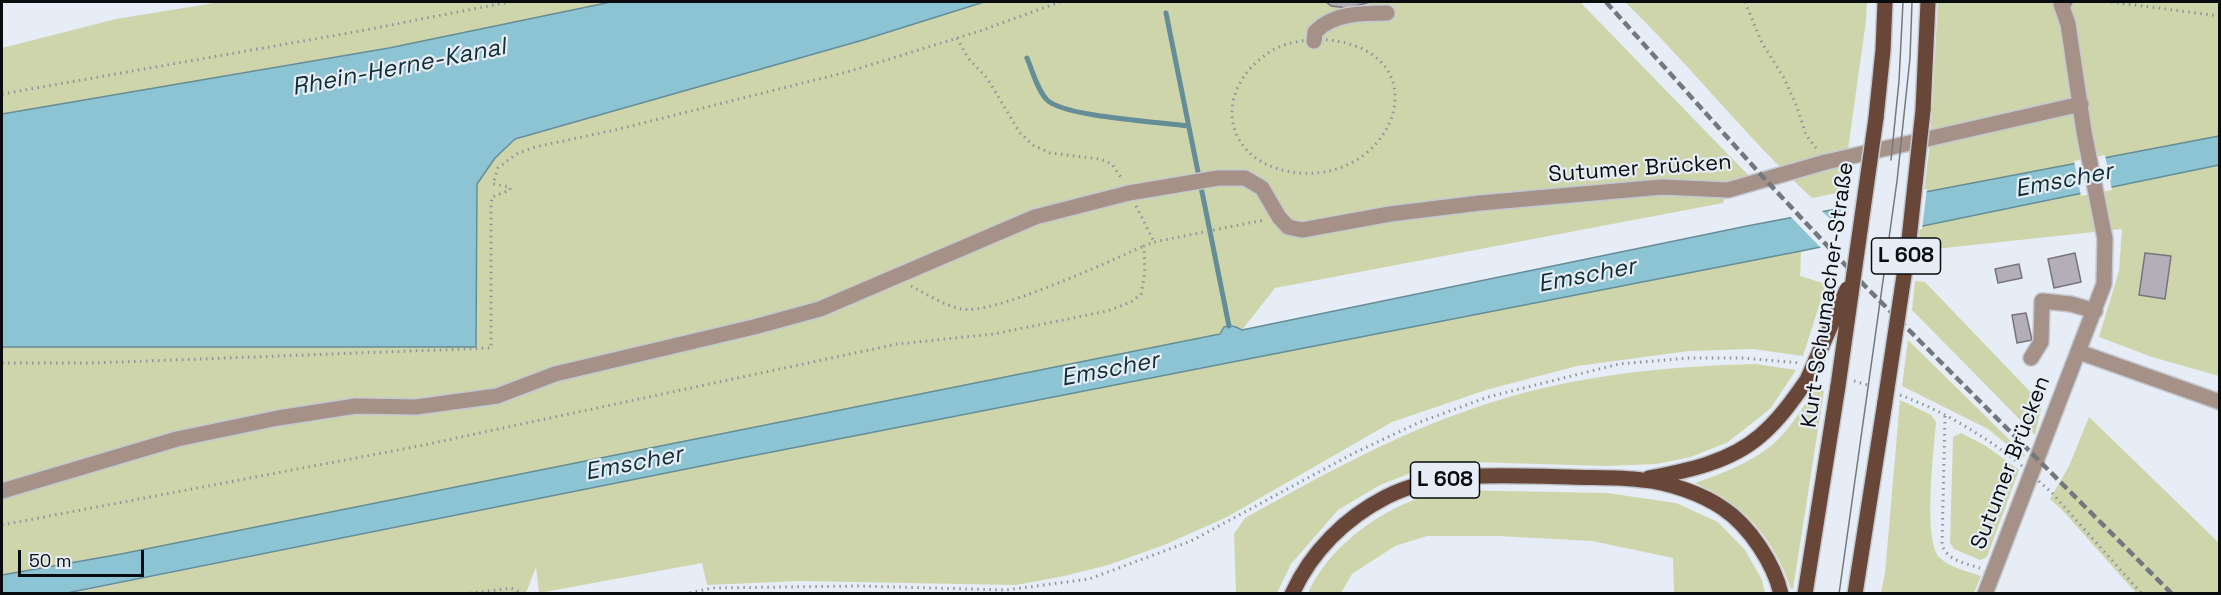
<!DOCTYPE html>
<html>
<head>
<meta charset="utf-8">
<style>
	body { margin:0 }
	#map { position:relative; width:2221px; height:595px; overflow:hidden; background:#e6edf6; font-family:"Space Grotesk",sans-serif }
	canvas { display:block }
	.frame { position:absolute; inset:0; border:3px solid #090c0e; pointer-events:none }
	.scale { position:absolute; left:18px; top:550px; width:126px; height:27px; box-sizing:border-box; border:3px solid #090c0e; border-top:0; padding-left:8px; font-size:18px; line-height:21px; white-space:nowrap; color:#090c0e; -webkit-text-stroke:4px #e6edf6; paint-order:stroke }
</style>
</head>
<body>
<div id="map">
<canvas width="2221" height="595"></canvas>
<div class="frame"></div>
<div class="scale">50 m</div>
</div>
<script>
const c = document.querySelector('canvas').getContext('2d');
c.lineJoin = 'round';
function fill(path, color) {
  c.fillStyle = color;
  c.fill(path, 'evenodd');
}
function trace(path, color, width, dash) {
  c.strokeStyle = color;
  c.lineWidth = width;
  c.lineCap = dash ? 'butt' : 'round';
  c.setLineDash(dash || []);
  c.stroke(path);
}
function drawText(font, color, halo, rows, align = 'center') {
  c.font = font + ' "Space Grotesk",sans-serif';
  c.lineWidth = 4.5;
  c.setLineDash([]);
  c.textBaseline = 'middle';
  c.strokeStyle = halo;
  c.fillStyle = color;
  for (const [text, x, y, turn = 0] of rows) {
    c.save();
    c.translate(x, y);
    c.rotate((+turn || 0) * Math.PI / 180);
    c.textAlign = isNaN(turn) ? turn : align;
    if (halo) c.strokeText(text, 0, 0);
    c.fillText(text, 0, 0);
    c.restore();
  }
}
const green = new Path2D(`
	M220,2H611L389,48L2,114V48L116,19Z
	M984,2H1580L1752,179L1730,185L1723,203L1275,288L1242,330L1233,325L1224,327L1220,334L121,554L2,575V347H476L477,184L495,158L515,139L863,40Z
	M1625,2H1867L1866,21L1842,192L1812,198C1746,137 1690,65 1625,2Z
	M1938,2H2219V376L2152,357L2099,337L2119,271L2122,229L1917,251L1930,142Z
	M1801,251L1800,276L1826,284L1803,356L1753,349L1689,351L1577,366L1486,390L1392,422L1227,517L1164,545L1108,565L1064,576L1016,585L800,581L707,585L702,563L539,593L536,567L526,593L67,594L736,459Z
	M1915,281L1925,282L2042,404L2035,435L1912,310Z
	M1908,340L2026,456L2022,457L1988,429L1902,386Z
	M1756,364L1796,370L1770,409L1728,442L1691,457L1656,464L1605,466L1473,462L1426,467L1380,485L1338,510L1291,564L1277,593H1236L1234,534L1245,518C1326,473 1407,428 1496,401C1578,375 1670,366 1756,364Z
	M1820,388L1824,391L1793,589H1791C1772,536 1746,506 1695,483C1721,474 1750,463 1772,445C1790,430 1802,408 1815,389Z
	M1900,400L1931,415L1936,422C1934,449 1923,538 1939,557C1950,568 1967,571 1981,576L1974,593H1881L1885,573Z
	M2089,417L2219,543V593H2136L2063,511L2050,499L2069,466Z
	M1961,433L1986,446L2019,470L1987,557L1980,560L1954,549L1950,543L1953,437Z
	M1450,490L1607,493L1676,503L1718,522L1745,550L1762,580L1765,593H1674L1673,558L1592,541L1499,536H1427L1395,546L1352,574L1341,593H1308C1327,551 1371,516 1414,500C1426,496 1438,494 1450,490Z`);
const water = new Path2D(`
	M611,2H984L863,40L515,139L495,158L477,184L476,347H2V114L389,48Z
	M2219,136V165L1801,251L736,459L67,593L2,594V575L121,554L1220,334L1224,327C1232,325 1235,326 1242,330L1747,226Z`);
const pier = new Path2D(`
	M2105,155L2112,190L2081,196L2074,161Z
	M1927,189L1922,229L1822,249L1789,215L1820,209L1838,227L1842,205Z`);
const stream = new Path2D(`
	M1166,13L1229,326
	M1027,58C1033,72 1037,89 1047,100C1065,117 1160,122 1188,126`);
const building = new Path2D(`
	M1326,2H1370L1348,8L1331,6Z
	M2075,253L2081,282L2054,288L2048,259Z
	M2145,253L2171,256L2165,299L2139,295Z
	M2019,264L2022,278L1998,283L1995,269Z
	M2026,313L2032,340L2017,343L2012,315Z`);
const path = new Path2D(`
	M1745,2L1762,43L1784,78L1797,107L1806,135L1816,148
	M2111,2L2220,16
	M957,38L968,58L987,78L1020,133L1033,145L1050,153L1100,159L1112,164L1122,179
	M1314,39C1445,42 1400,180 1301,173C1225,168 1207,92 1271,51C1284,43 1300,41 1314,39Z
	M2,94L360,31L509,2
	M1136,206L1154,242
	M911,286C926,294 944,305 961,309C992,316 1110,261 1144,246
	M2,363H93L491,348V204L492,197L510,190V187L493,184L498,168L516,154L535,147L615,130L847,72L977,32L1060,2
	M1854,381L1871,386
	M1900,395C1943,411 1983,435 2019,463
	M1945,416L1942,545C1948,561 1965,563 1980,568
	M2052,493L2142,594
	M2,525L419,446L897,344L994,334L1107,311L1131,302L1141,294L1145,272L1144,246L1154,242L1264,220
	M464,594L511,588L524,594
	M684,594L712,588L860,586L1006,590L1089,579L1191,541L1354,453L1420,422L1488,397L1619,364L1689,358H1743L1800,363`);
const minor = new Path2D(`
	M1314,41L1315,32C1333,13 1362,13 1387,13
	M2079,352L2220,402
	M2031,358L2041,342L2042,301L2071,304L2095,311
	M2,491L177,439L278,418L356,406L416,407L497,396L555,374L754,327L820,309L1035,217L1129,193L1218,178H1245L1262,188L1279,217L1288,227L1302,230L1390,214L1480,203L1662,187L1728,190L1826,162L2081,104
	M1985,594L2104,284L2105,239L2084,132L2068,24L2061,4L2065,2`);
const major = new Path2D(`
	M1923,110L1928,2
	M1876,118L1883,50L1885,2
	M1649,478C1687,471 1730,462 1760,436C1779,420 1793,400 1807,380
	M1292,594C1311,552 1345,518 1386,497C1442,469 1509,476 1570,477C1594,478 1619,477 1642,480C1668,482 1703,494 1724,509C1749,526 1774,563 1781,594
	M1805,594L1838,386
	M1855,594L1885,402`);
const tram = new Path2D(`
	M1891,160L1899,81L1903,2
	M1839,594L1897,181L1910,58L1912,2`);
const rail = new Path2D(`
	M1606,2L1762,176L1865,286L2172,594`);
const pathBridge = new Path2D(`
	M2021,465L2052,493`);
const majorBridge = new Path2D(`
	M1807,380L1847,289
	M1838,386L1876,118
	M1885,402L1908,249L1923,110`);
const shields = [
	[1906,256,69],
	[1445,480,69]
];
const shieldNames = [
	["L 608",1906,256],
	["L 608",1445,480]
];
const streetNames = [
	["Sutumer Brücken",1640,169,-4],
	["Kurt-Schumacher-Straße",1828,295,-82],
	["Sutumer Brücken",2011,463,-69]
];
const waterNames = [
	["Rhein-Herne-Kanal",399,68,-11],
	["Emscher",2064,181,-11],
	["Emscher",1587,276,-11],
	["Emscher",1110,370,-11],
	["Emscher",634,464,-11]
];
fill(green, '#ced5ab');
fill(water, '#8dc4d3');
trace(water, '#658d98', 1.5);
fill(pier, '#e6edf6');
trace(stream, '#658d98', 5);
fill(building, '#b3aeb8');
trace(building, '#78747d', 1.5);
trace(minor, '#c3c9d1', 18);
trace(major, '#c3c9d1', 18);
trace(path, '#8e949a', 3, [1.5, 4.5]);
trace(minor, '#a59188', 15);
trace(major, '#694738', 15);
trace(tram, '#73787e', 1.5);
trace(rail, '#73787e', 4.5, [9, 4.5]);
trace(majorBridge, '#c3c9d1', 18, []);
trace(pathBridge, '#8e949a', 3, [1.5, 4.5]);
trace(majorBridge, '#694738', 15);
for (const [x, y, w] of shields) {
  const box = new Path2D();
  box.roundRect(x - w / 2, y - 18, w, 36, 4.5);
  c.fillStyle = '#e6edf6';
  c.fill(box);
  trace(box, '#090c0e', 1.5);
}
drawText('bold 21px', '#090c0e', null, shieldNames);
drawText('22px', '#090c0e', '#e6edf6', streetNames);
drawText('italic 24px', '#112e35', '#e6edf6', waterNames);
</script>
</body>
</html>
